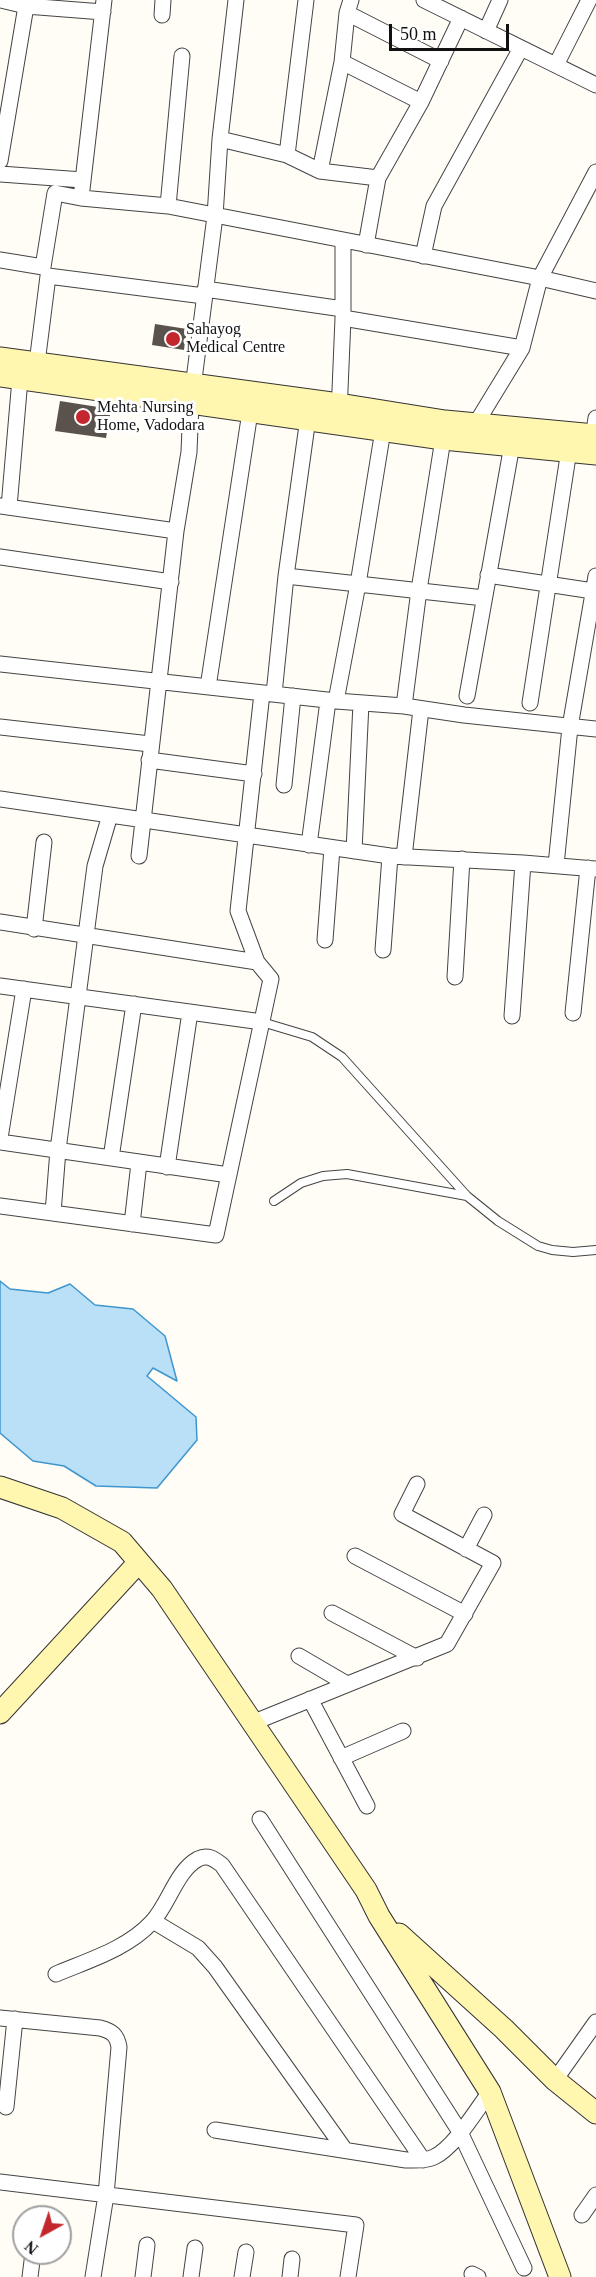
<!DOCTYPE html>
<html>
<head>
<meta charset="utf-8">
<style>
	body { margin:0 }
	#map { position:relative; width:596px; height:2277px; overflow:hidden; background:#fffdf5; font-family:Georgia,serif }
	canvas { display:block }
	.north { position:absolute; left:12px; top:2205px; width:60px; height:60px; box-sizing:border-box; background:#fff; border:2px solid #a0a0a0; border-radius:50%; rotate:220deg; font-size:16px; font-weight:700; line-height:24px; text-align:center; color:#111 }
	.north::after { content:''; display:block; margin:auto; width:21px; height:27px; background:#c4262e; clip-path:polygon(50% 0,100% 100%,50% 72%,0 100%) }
	.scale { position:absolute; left:389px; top:24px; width:120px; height:27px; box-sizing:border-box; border:3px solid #111; border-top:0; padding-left:8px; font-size:18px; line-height:21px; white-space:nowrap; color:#111; -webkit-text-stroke:4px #fff; paint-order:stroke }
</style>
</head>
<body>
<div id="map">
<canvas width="596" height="2277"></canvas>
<div class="north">N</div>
<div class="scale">50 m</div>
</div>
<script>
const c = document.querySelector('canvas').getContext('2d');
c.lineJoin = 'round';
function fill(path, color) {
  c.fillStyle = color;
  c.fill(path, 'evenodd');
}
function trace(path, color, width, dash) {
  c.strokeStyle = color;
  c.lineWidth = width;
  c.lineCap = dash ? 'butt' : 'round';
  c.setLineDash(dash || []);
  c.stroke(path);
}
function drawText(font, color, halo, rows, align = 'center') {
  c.font = font + ' Georgia,serif';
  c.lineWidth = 6;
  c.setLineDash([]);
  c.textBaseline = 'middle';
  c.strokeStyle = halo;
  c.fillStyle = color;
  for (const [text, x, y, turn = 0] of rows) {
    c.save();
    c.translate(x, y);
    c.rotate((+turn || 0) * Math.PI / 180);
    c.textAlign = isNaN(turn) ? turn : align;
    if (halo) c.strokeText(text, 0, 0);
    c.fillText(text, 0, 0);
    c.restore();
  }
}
const water = new Path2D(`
	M0,1281L10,1289L48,1293L70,1284L95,1305L133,1309L165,1336L177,1381L153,1368L147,1376L196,1417L197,1440L157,1488L96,1486L64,1466L33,1461L0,1433Z`);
const building = new Path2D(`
	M155,324L187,329L184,350L152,345Z
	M60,401L111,409L106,438L55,431Z`);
const lane = new Path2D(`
	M262,1022L312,1037L342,1057L467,1196L498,1221L538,1246L552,1250L573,1252L596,1250
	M274,1201L301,1183L323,1176L347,1174L467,1196`);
const street = new Path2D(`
	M1,0L26,6L103,12
	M424,0L596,85
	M347,13L441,61
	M162,15L163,0
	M486,31L500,0
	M342,62L421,102
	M556,65L589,0
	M220,139L287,155L320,171L378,178
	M287,155L306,0
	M0,161L26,6
	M320,171L342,62L347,13L351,0
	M0,174L83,180
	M81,198L104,0
	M168,206L182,56
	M366,245L378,178L421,102L461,18
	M423,256L434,206L521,48
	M0,260L43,267L55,193L81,198L168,206L540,278L596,291
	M205,289L343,309
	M343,318L522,348
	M36,371L48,276L204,296
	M339,414L343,318V240
	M472,430L522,348L540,278L596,172
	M592,444L596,418
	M0,506L176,531
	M9,507L20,379
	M0,557L171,582
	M488,575L593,591
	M286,576L484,598
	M0,664L336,701L404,706L464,715L596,729
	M208,687L250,412
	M274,694L286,576L308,418
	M467,696L512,445
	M336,701L358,584L383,430
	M530,703L569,450
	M404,706L419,590L443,439
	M0,727L150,744
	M149,760L254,774
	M284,785L293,696
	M0,799L390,856L523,863L596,869
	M309,845L328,701
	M354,851L361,703
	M139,856L176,531L189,452L191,403L215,216L220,139L236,0
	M404,857L421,709
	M556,865L570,727L596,576
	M0,922L257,962L271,979L216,1235L0,1206
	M34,929L44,842
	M325,940L332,848
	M383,950L390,856
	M257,962L238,911L262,693
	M455,977L462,859
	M0,986L262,1022
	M573,1013L588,868
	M512,1016L523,863
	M0,1138L24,989
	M0,1142L229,1175
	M111,1158L134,1004
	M167,1167L190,1012
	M53,1213L58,1150L95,866L110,815
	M132,1224L139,1163
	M466,1549L484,1515
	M355,1556L465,1614
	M332,1613L417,1658
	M299,1656L347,1684
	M310,1699L367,1806
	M252,1723L447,1644L493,1563L402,1514L417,1484
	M341,1758L403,1731
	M260,1819L460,2132L524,2268
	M153,1921L198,1948L215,1967L345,2150
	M56,1974C89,1960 127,1949 152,1922C169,1904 176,1871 198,1859C208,1854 214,1859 222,1865L423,2160
	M0,2018L100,2028C112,2031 117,2035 119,2047L106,2195L93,2277
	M555,2080L596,2022
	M6,2107L15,2019
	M215,2130L406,2160C415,2160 426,2161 434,2157C455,2147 476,2110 490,2092
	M0,2182L356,2225L348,2277
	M582,2215L596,2195
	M472,2274L478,2277
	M30,2277L33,2253
	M143,2277L147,2245
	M191,2277L195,2248
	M242,2277L246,2252
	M290,2277L292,2259`);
const secondary = new Path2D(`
	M0,358L339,404L445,421L596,435
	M0,376L443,439L596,454
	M0,1487L62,1508L122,1542L162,1589L366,1890L379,1916L490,2092L560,2277
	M0,1713L139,1562
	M399,1934L504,2029L555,2080L596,2113`);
const markers = [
	[173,339,8,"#c4262e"],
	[83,417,8,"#c4262e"]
];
const poiNames = [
	["Sahayog",186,330],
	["Medical Centre",186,348],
	["Mehta Nursing",97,408],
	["Home, Vadodara",97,426]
];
fill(water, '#b9e0f7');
trace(water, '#3f96cf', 1.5);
fill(building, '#5a524d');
trace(lane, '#444', 10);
trace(street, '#444', 17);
trace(secondary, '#333', 23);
trace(lane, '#fff', 8);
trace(street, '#fff', 15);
trace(secondary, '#fff6b0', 21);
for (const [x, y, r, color] of markers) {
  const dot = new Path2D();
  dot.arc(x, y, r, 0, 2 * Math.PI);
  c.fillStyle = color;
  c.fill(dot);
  trace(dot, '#fff', 2);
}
drawText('16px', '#111', '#fff', poiNames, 'left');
</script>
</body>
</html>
